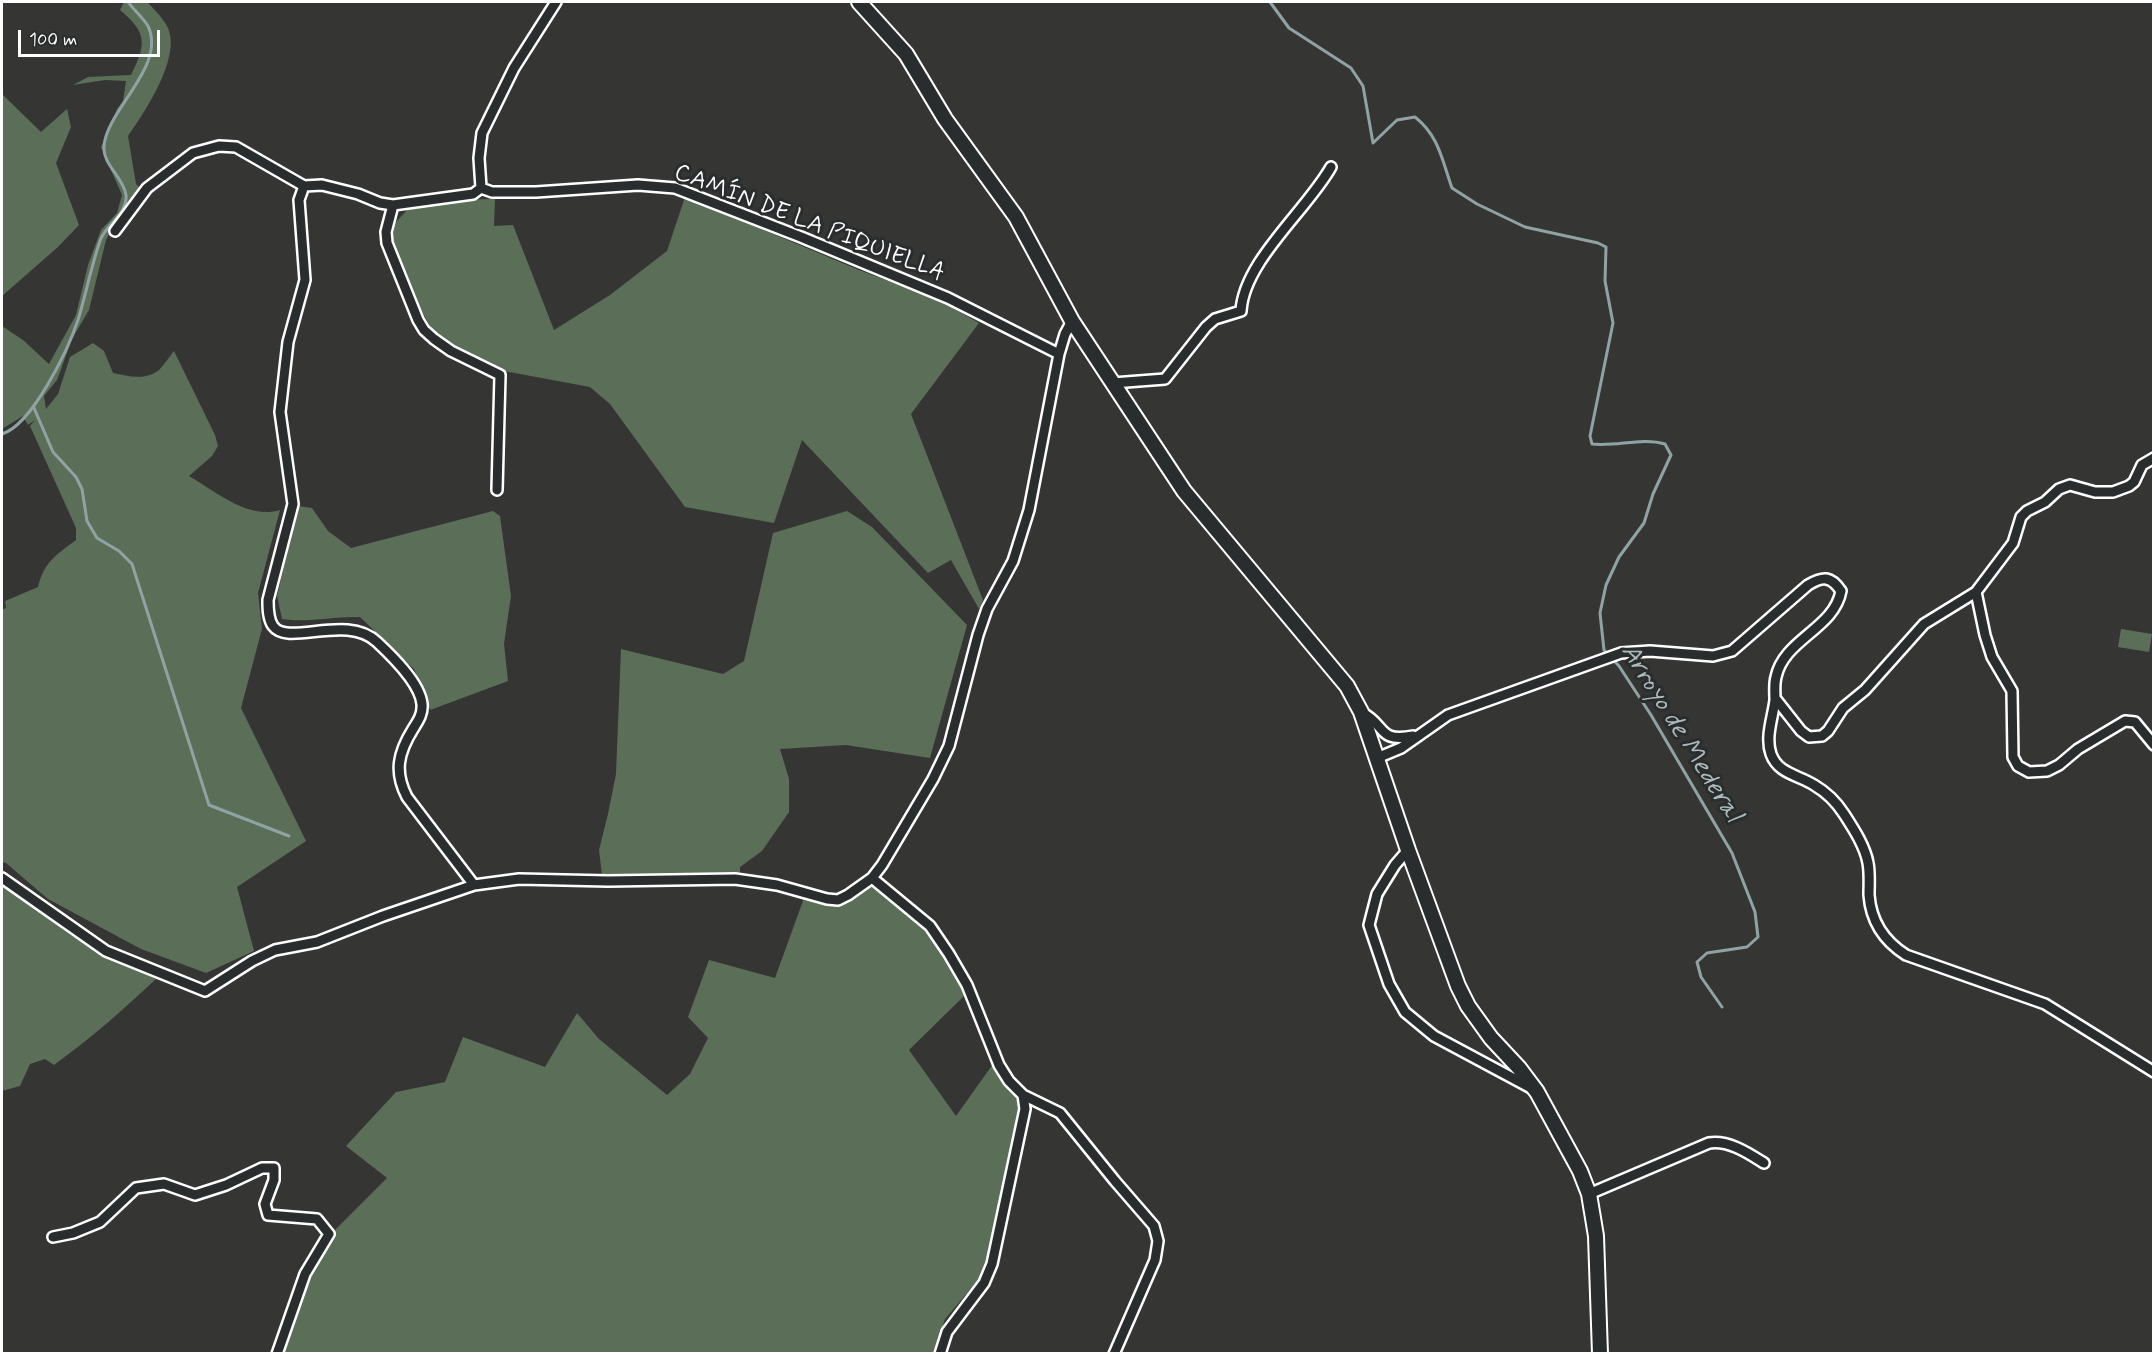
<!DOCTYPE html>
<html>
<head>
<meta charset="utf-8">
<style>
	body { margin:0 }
	#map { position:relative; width:2155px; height:1355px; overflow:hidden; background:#353634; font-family:Mynerve,sans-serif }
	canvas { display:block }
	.frame { position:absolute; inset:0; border:3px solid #fff; pointer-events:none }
	.scale { position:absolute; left:18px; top:30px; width:142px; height:27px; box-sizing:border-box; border:3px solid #fff; border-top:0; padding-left:8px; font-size:18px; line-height:21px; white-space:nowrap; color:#fff; -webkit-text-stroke:4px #2a2d2e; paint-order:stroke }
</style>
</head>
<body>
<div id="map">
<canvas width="2155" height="1355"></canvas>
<div class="frame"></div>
<div class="scale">100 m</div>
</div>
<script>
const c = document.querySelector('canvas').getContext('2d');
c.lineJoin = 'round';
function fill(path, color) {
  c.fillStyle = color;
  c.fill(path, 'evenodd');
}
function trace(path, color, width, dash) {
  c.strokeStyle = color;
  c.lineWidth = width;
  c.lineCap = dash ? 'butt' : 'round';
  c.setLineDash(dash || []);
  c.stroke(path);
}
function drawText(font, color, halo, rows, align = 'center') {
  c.font = font + ' Mynerve,sans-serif';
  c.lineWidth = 6;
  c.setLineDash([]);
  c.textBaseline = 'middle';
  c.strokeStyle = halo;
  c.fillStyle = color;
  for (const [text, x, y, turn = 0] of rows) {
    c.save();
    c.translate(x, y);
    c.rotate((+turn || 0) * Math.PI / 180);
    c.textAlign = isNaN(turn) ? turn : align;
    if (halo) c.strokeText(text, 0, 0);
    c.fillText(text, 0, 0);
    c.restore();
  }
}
const green = new Path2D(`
	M124,2H147C155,10 163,18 168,28C181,58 145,112 128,136L136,184L149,197L138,209L114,225L106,240L89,310L72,339L57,380L44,396L46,409L58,394L70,357L93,343L104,351L113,373C128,376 145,381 159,370C164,365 169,357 174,351L215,435L218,446L212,456L189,476C215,491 248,520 280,510L258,593L262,629L241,708L306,841L237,887L254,951L206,973L141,949L48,899L6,863L2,862V610L6,608L5,601L38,587C44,562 56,555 76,540V528L30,426L35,420L28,425L23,416L2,429V326L23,340L49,364L76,315L88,265L101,230L117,213L122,195L101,147L117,109L123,101L126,81L105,80L73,85L88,77L131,75C146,45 148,33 120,10Z
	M2,94L41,132L67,109L71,127L56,163L79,225L58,247L2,296Z
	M685,197L859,270L939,300L979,323L911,414L983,600L979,609L951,560L928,573L802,440L774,523L685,507L610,404L590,387L504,371L463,351L440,336L430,326L420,308L391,239L396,222L407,210L452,200L495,199L494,226L513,225L554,330L610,295L667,251Z
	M298,506L312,508L328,531L351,548L493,511L500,516L511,596L504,644L508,681L430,710L414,669L360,617C335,616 307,623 282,619L277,596Z
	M847,511L872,527L967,625L930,758L846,745L780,749L789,779V812L762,851L740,867V873L602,875L599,850L608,814L616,774L621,649L723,674L744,661L773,533Z
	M2121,629L2152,634L2149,652L2118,647Z
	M2,885L69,934L107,957L156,979C123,1010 90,1039 54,1065L45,1059L30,1064L20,1086L2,1091Z
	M872,886L888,897L927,930L966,992L963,997L909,1050L956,1116L993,1064L1015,1095L1020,1107L988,1261L980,1278L945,1319L934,1353L284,1354L303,1289L335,1230L387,1178L346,1146L396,1092L445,1082L463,1037L545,1067L577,1013L599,1039L667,1095L690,1074L708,1038L688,1017L709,960L775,978L804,898L839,904Z`);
const stream = new Path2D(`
	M1270,2L1289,28L1351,68L1363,86L1373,143L1397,120L1415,117C1439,136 1442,160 1452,188L1477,204L1525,227L1598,243L1606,247L1605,281L1613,323L1590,436L1592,444C1616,447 1642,437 1665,444L1671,455L1653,494L1644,523L1619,557L1606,585L1600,613L1604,650L1619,666L1651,715L1732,853L1755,912L1758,937L1747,947L1707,953L1697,962L1701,977L1722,1007
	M34,408L53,452L76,477L82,489L87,521L97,538L119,551L132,564L209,805L289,836
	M2,434C32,425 68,350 78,320C86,294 91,267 100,241C105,224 128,215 126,195C124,178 102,164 104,146C107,109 167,66 148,26C144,19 133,9 128,2`);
const street = new Path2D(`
	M304,186L299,200L305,280L288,342L280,412L293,504L268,600C268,608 268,619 273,626C288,647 347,613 377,642C392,656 420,683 422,704C423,714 418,721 413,729C398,753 394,772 407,797L474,885
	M481,188L479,158L482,133L514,68L556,2
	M393,205L386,232L387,243L418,320L424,330L434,339L451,351L500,375L497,490
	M115,231L147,188L193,153L219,146L236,147L304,186L322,185L358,194L380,203L393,205L473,194L481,188L492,192H536L638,185L675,188L801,237L948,298L1059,354
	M1113,383L1165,379L1206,327L1215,319L1241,311C1244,261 1307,210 1331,167
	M1976,592L1985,635L1992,657L2012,691L2013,757L2018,766L2029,772L2047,771L2059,765L2078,749L2125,721L2135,722L2154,745
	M1775,698L1801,731L1809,737L1822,736L1828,731L1843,708L1865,690L1924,624L1976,592L2013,543L2021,517L2027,511L2045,502L2059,489L2070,485L2095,492H2113L2129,486L2134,482L2142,465L2154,458
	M1361,712C1387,725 1377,743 1413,736
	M1377,758L1401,748L1448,715L1621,653L1650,651L1713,656L1732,651L1808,585C1823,576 1831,576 1841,591C1834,629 1784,639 1776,677C1774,684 1775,692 1775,700C1773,717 1765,737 1771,754C1778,774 1799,775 1814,785C1826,792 1837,803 1844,814C1853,828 1865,846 1868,863C1870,873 1869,885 1869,895C1871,922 1884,941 1906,955L2045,1004L2154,1072
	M1408,850L1395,865L1377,894L1369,925L1389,984L1405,1012L1434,1036L1533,1089
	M2,878L106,951L205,991L252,961L275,950L317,942L383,916L474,885L519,879L608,881L735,879L777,885L827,899L838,900L848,895L872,878L882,865L933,779L949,746L978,635L987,609L1013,561L1029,510L1059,354L1065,334L1072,321
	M872,878L930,926L949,954L967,985L999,1065L1009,1081L1023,1095L1025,1109L992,1264L984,1283L947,1332L940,1354
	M1023,1095L1060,1113L1115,1181L1154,1226L1158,1241L1155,1260L1114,1354
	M1589,1194L1709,1143C1729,1140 1748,1153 1764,1163
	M53,1237L73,1233L100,1222L136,1188L164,1184L195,1195L226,1185L262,1168H274V1180L265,1204L268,1215L317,1219L329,1234L305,1274L277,1354`);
const secondary = new Path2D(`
	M859,2L906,54L945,119L1016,217L1072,321L1184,491L1347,686L1361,712L1408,850L1458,986L1468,1006L1491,1038L1519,1068L1537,1092L1580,1171L1589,1194L1596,1236L1600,1354`);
const streetNames = [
	["CAMÍN DE LA PIQUIELLA",809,224,21]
];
const waterNames = [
	["Arroyo de Mederal",1680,734,58]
];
fill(green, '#5a6e58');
trace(stream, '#90a3a4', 3);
trace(street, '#fff', 14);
trace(secondary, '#fff', 18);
trace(street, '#2a2d2e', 9);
trace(secondary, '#2a2d2e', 14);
drawText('24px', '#fff', '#2a2d2e', streetNames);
drawText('italic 26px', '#acbabb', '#2a2d2e', waterNames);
</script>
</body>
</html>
